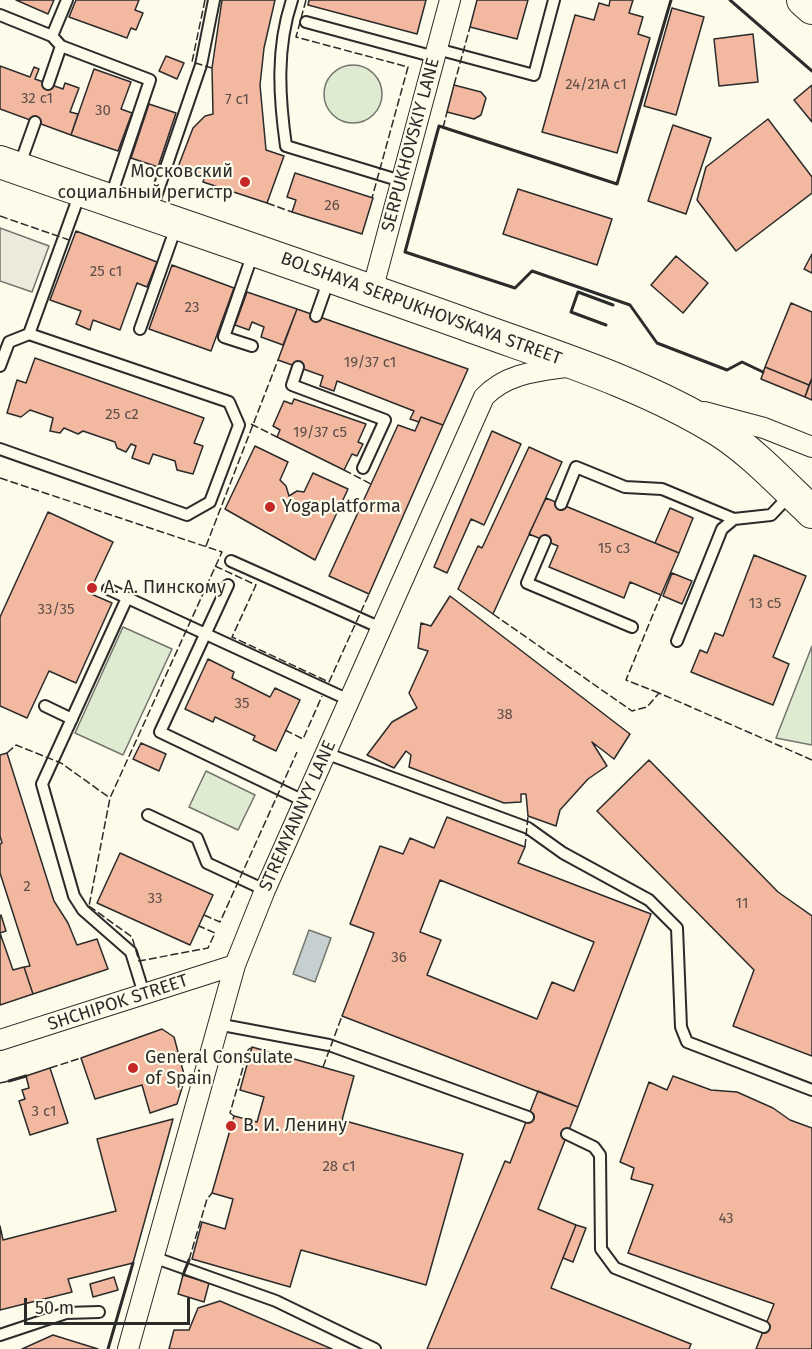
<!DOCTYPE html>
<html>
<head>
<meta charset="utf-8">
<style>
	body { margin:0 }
	#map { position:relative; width:812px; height:1349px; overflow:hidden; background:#fdfbea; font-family:"Fira Sans",sans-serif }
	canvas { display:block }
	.scale { position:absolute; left:24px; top:1298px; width:166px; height:27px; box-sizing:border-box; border:3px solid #2b2b2b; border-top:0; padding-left:8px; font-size:18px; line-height:21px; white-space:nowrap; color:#2b2b2b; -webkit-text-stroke:4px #fdfbea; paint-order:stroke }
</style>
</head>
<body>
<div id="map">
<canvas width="812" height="1349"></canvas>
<div class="scale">50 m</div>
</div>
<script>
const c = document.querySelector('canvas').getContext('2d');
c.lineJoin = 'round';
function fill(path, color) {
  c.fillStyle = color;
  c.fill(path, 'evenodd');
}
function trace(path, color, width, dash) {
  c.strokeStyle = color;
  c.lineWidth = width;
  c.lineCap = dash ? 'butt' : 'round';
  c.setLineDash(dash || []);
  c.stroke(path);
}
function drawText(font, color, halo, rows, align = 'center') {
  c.font = font + ' "Fira Sans",sans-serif';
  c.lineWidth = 4.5;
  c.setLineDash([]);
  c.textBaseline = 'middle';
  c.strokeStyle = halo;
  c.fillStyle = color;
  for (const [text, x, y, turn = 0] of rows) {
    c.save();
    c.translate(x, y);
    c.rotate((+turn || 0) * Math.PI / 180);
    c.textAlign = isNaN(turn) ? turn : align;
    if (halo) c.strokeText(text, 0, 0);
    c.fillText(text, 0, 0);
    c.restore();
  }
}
const green = new Path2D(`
	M324 94a29 29 0 1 1 58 0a29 29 0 1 1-58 0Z
	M123,627L172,649L123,755L75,733Z
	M812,646V745L776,738Z
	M206,771L255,795L238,830L189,807Z`);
const parking = new Path2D(`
	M0,228L49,246L32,292L0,281Z`);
const water = new Path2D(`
	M309,930L331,938L315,982L293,974Z`);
const building = new Path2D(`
	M16,0H54L48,14Z
	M76,0H139L135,10L143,13L136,30L131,28L127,38L69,17Z
	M222,0H275L264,48L260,85L266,150L284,156L267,203L203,182L205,176L178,167L193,128L205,116L213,114L212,68Z
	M309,0H426L417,34L308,5Z
	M477,0H528L517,39L470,27Z
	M610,0H633L629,13L643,17L638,34L650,38L617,153L542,132L575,15L594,20L599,3L609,6Z
	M672,8L704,17L676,115L644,106Z
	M753,34L758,82L719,86L714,39Z
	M166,56L184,63L177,79L159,71Z
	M0,66L30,77L34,67L39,69L35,79L63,89L65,83L79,88L70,112L78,114L71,135L0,109Z
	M94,69L131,82L121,109L132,113L118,151L71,135Z
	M454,85L481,92L486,98L481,115L474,119L447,112Z
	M812,85V122L794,100Z
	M149,104L176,113L158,167L131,158Z
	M768,119L812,177V193L736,251L697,200L706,167Z
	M673,125L711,138L686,214L648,201Z
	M295,173L373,198L362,234L292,212L296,200L287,197Z
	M518,189L612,219L597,265L503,234Z
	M76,231L157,262L147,287L137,283L120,330L93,320L90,330L76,324L81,311L50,300Z
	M812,254V273L804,269Z
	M676,256L708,283L683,313L651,285Z
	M172,265L234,288L211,351L149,329Z
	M247,292L297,309L283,345L261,337L264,327L252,322L249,330L235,325Z
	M791,303L812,312V378L809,385L765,367Z
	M297,309L468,369L443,425L421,417L419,422L410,419L414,411L337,381L334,391L320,386L323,376L278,360Z
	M35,358L204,418L194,443L203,446L193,474L177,470L175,461L153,454L149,464L132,458L136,446L131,444L126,452L117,448L115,442L83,431L78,434L64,428L60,433L50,431L53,418L30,410L21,417L7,413L17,380L26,383Z
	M765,367L809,385L805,397L761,379Z
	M812,378V400L805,397Z
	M294,399L366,424L358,442L363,444L357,456L352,454L344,470L277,437L280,430L273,426L284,401L292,404Z
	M421,417L443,425L369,594L329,576L398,425L415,431Z
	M492,431L521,444L484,525L471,519L447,573L434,567Z
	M255,446L288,462L280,480L286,486L289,496L297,491L304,492L313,473L348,489L315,560L225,509Z
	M529,447L562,462L493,614L458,589L478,546L482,548Z
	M546,498L679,553L661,595L630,582L624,598L549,567L558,546L529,534Z
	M670,508L693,518L679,553L655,543Z
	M48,512L113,542L89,593L112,603L76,683L49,671L27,718L0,706V617Z
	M754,555L806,576L773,657L789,664L773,705L691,672L700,650L707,653L715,633L723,636Z
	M672,573L692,581L682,604L663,596Z
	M450,596L630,734L614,759L592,742L607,766L588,779L560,810L556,826L528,816L526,794H521V802L504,803L409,767L411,755L406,751L394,768L367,755L392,722L417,708L409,693L428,651L418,648L421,623L431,626Z
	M208,659L234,672L232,678L270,697L275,688L300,700L276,751L253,740L255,736L215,717L213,722L185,709Z
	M141,743L166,754L159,771L133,759Z
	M7,753L54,901L68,923L77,945L97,939L108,969L33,994L24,967L30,966L0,873V844L2,843L0,836V755Z
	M649,760L778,892L812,916V1056L733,1026L754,970L597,811Z
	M447,817L525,847L518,863L651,914L578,1107L342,1016L374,933L350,924L380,846L403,854L410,838L434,848ZM440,880L594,942L574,991L552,982L537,1019L427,975L441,940L420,932Z
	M120,853L213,895L190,945L97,903Z
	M1,915L6,931L0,933L13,970L24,967L33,994L0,1005V916Z
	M162,1029L174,1037L185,1078L177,1104L150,1113L142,1085L95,1099L81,1058Z
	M252,1047L354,1076L342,1120L463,1154L426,1285L301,1250L290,1287L192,1259L202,1222L225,1229L233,1199L212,1193L234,1116L257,1122L264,1097L240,1090Z
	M50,1068L68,1123L30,1135L19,1101L25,1099L22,1090L29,1088L26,1076Z
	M673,1076L711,1090L737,1092L773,1108L790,1120L812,1128V1349H756L774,1304L628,1253L653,1185L631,1179L634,1168L620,1162L649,1082L667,1090Z
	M538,1091L578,1107L538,1209L576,1225L551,1288L691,1344L689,1349H427L505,1161L510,1163Z
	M173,1119L133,1263L68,1279L72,1292L0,1310V1226L3,1240L116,1211L97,1139Z
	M576,1225L586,1228L573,1262L563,1258Z
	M183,1275L209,1283L204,1302L178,1294Z
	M114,1277L118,1290L93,1297L90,1284Z
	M220,1301L332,1349H169L174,1330H189L198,1308Z
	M53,1335L98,1349H22Z`);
const service = new Path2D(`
	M292,0C276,48 279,96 286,146L401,181
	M0,15L52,36L61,46L150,80L110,199
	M306,22L435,57
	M52,36L67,0
	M437,49L534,75L554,0
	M48,84L61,46
	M19,167L35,122
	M151,211L201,65L214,0
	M316,316L329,279
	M140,329L176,227
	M29,334L80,193
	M252,346L224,337L253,253
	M0,366L9,342L29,334L229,402L239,425L210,502L187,515L0,449
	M298,367L292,385L385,420L363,468
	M561,504L576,467L625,487L662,489L734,519
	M545,541L527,583L632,627
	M231,561L381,628
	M228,585L160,732L304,801
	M108,589L349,700
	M127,598L42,784L74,896L83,910L131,952L144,994
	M677,641L722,529L734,519L771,515L790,495
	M45,706L72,719
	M325,753L528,828L563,853L649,900L677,928L681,1027L687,1042L812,1090
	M148,815L197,838L207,863L265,890
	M217,1024L329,1045L528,1117
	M567,1134L594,1147L600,1155L601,1249L615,1268L764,1327
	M153,1257L276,1301L375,1349
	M0,1335L66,1313L99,1312`);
const minor = new Path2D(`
	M372,291L450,0
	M704,412L764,428L812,447
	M0,1040L235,965
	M128,1349L235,965L265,890L484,397C508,372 540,371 573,366`);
const primary = new Path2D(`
	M803,0L812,8
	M0,162C154,216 309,268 462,323C549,355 641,382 720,431C754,453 783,485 812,512`);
const fence = new Path2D(`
	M205,0L192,62L212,68
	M306,0L296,37L408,67L372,198
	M454,85L470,27
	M443,128L447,112
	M267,203L292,212
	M0,216L72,241
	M251,424L277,437
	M344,470L371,484
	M0,478L222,552L110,798L89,906
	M206,546L278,360
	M215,566L256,585L232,637L329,682L369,594
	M493,614L632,711L647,707L659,693L812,760
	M659,693L626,680L661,595
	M285,730L303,739L322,696
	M7,753L16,745L61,763L110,798
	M525,847L528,816
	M89,906L132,937L139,961L208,948L215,933L199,926
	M204,915L220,922L297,752
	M323,1067L342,1016
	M50,1068L81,1058
	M0,1083L9,1081
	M234,1116L230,1113L248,1050L252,1047
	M189,1260L207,1199L212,1193`);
const wall = new Path2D(`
	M671,0L617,184L439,126L405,252L515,288L532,271L630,305L657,343L727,370L742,362L763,372
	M730,0L812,71
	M606,325L571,312L578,292L613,305
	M9,1081L26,1076
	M183,1275L189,1260
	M108,1349L133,1263`);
const markers = [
	[245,182,6,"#c62828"],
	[270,507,6,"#c62828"],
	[92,588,6,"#c62828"],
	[133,1068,6,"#c62828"],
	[231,1126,6,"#c62828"]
];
const numberNames = [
	["24/21А с1",596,85],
	["32 с1",37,99],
	["7 с1",237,100],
	["30",103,111],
	["26",332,206],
	["25 с1",106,272],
	["23",192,308],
	["19/37 с1",370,363],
	["25 с2",122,415],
	["19/37 с5",320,433],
	["15 с3",614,549],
	["13 с5",765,604],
	["33/35",56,610],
	["35",242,704],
	["38",505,715],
	["2",27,887],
	["33",155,899],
	["11",742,904],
	["36",399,958],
	["3 с1",44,1112],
	["28 с1",339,1167],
	["43",726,1219]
];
const streetNames = [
	["SERPUKHOVSKIY LANE",411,145,-75],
	["BOLSHAYA SERPUKHOVSKAYA STREET",421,309,20],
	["STREMYANNYY LANE",298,816,-66],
	["SHCHIPOK STREET",118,1003,-18]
];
const poiNames = [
	["Московский",233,172,"right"],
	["социальный регистр",233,193,"right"],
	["Yogaplatforma",282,507],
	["А. А. Пинскому",104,588],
	["General Consulate",145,1058],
	["of Spain",145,1079],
	["В. И. Ленину",243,1126]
];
fill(green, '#deebd1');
trace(green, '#74746e', 1.5);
fill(parking, '#eceadb');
trace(parking, '#74746e', 1.5);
fill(water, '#c7d0d0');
trace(water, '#74746e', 1.5);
fill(building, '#f2b8a0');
trace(building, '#2b2b2b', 1.5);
trace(service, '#2b2b2b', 14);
trace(minor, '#2b2b2b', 22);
trace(primary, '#2b2b2b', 34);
trace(service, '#fdfbea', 10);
trace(minor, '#fdfbea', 20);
trace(primary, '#fdfbea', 32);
trace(fence, '#2b2b2b', 1.5, [8, 3]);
trace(wall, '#2b2b2b', 3);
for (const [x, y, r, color] of markers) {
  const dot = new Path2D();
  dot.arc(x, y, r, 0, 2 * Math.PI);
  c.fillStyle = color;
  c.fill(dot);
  trace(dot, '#fdfbea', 2);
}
drawText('15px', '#5d4e48', null, numberNames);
drawText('18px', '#2b2b2b', '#fdfbea', streetNames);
drawText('18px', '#2b2b2b', '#fdfbea', poiNames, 'left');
</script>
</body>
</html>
